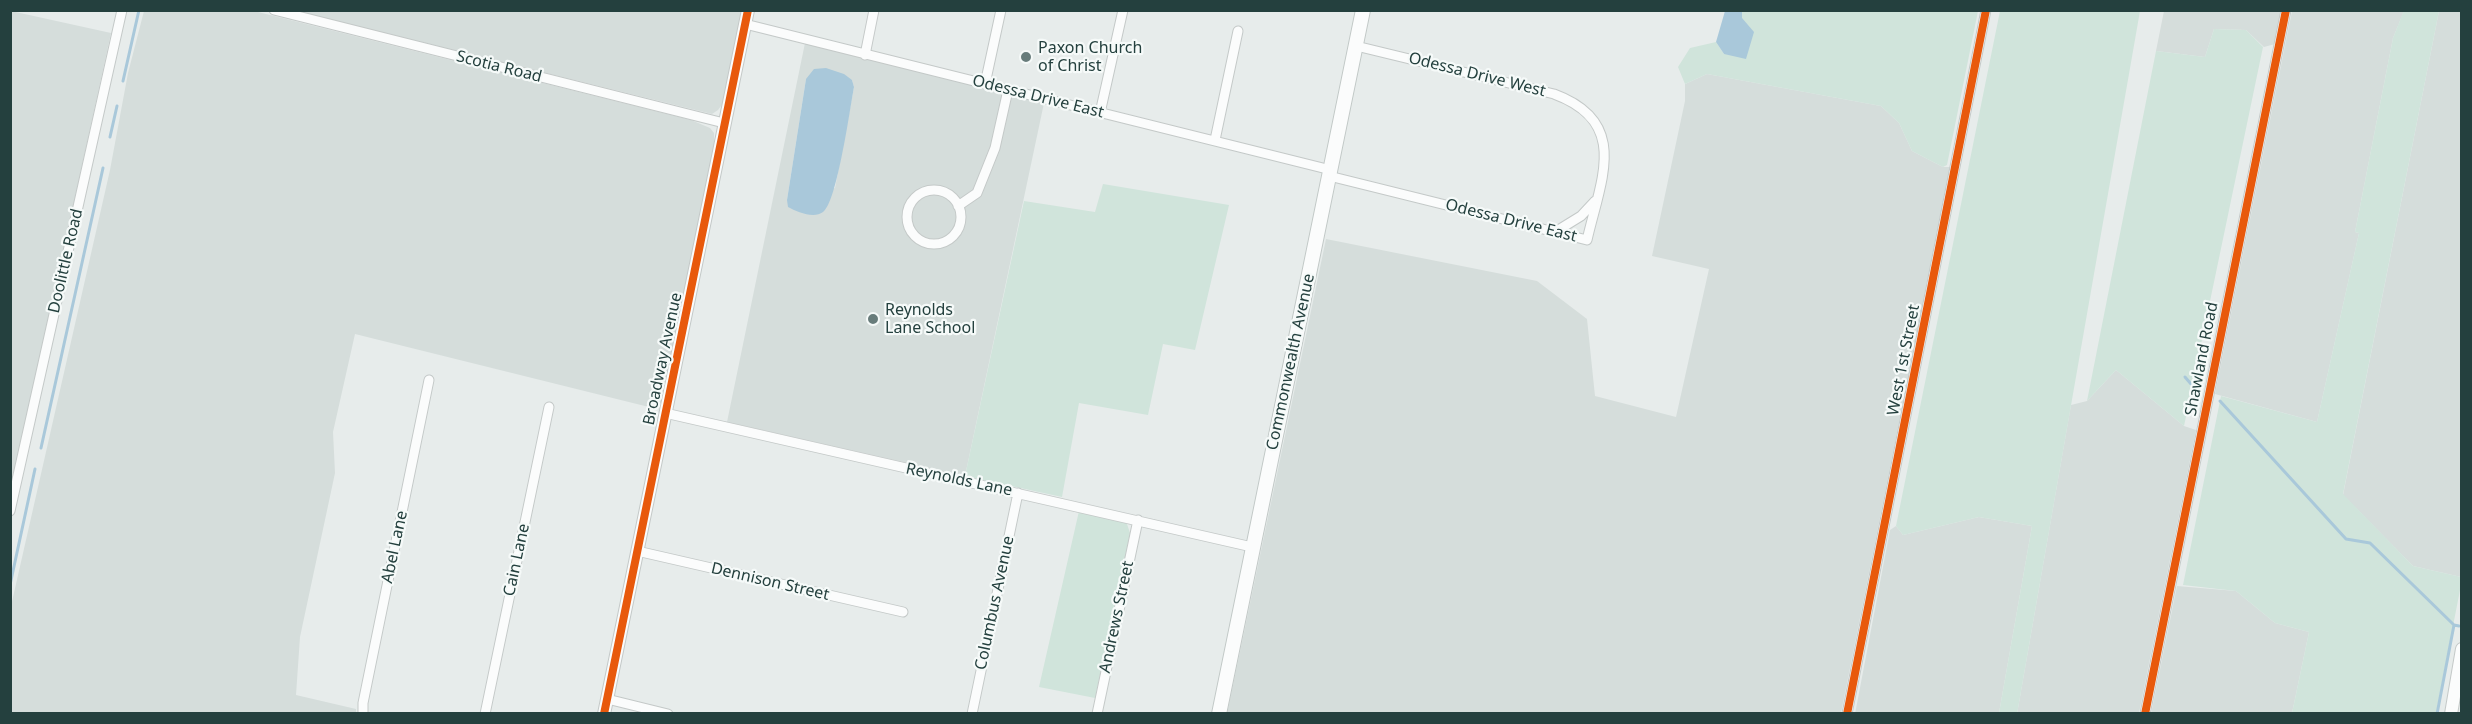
<!DOCTYPE html>
<html>
<head>
<meta charset="utf-8">
<style>
	body { margin:0 }
	#map { position:relative; width:2472px; height:724px; overflow:hidden; background:#e7eceb; font-family:"Noto Sans",sans-serif }
	canvas { display:block }
	.frame { position:absolute; inset:0; border:12px solid #24403e; pointer-events:none }
</style>
</head>
<body>
<div id="map">
<canvas width="2472" height="724"></canvas>
<div class="frame"></div>
</div>
<script>
const c = document.querySelector('canvas').getContext('2d');
c.lineJoin = 'round';
function fill(path, color) {
  c.fillStyle = color;
  c.fill(path, 'evenodd');
}
function trace(path, color, width, dash) {
  c.strokeStyle = color;
  c.lineWidth = width;
  c.lineCap = dash ? 'butt' : 'round';
  c.setLineDash(dash || []);
  c.stroke(path);
}
function drawText(font, color, halo, rows, align = 'center') {
  c.font = font + ' "Noto Sans",sans-serif';
  c.lineWidth = 4.5;
  c.setLineDash([]);
  c.textBaseline = 'middle';
  c.strokeStyle = halo;
  c.fillStyle = color;
  for (const [text, x, y, turn = 0] of rows) {
    c.save();
    c.translate(x, y);
    c.rotate((+turn || 0) * Math.PI / 180);
    c.textAlign = isNaN(turn) ? turn : align;
    if (halo) c.strokeText(text, 0, 0);
    c.fillText(text, 0, 0);
    c.restore();
  }
}
const built = new Path2D(`
	M11,11L111,33L11,490Z
	M144,11H254L691,120L710,128L714,133V149L661,410L355,334L333,432L335,473L300,637L296,695L356,709V713L11,714V606L110,170L128,73Z
	M296,11H743L724,102L718,110L712,114Z
	M2164,11H2282L2275,44L2264,47L2246,30L2214,29L2205,57L2156,51Z
	M2292,11H2404L2393,38L2355,232L2359,233L2317,422L2215,394Z
	M2439,11H2461V577L2413,566L2343,495Z
	M805,43L1044,103L965,476L727,422ZM806,79L852,80L854,87L835,188L787,200Z
	M1707,74L1881,106L1899,123L1912,151L1943,167H1950L1841,713L1227,714L1326,239L1537,281L1587,319L1595,396L1676,417L1709,269L1652,256L1685,101V84Z
	M2116,370L2184,426L2196,430L2139,713L2017,714L2071,405L2087,401Z
	M1979,517L2032,526L1999,713L1855,714L1890,530L1896,526L1903,535Z
	M2177,586L2236,591L2275,623L2309,632L2292,713L2151,714Z`);
const green = new Path2D(`
	M2404,10L2439,11L2343,494L2413,566L2461,577V585L2436,713H2292L2309,632L2275,623L2236,591L2183,585L2221,396L2317,422L2359,233L2355,232L2393,38Z
	M1742,11H1978L1947,165L1943,167L1912,151L1899,123L1881,106L1707,74L1685,84L1678,67L1690,48L1716,42L1724,54L1742,18Z
	M2000,11H2140L2017,714L1999,713L2032,526L1979,517L1903,535L1896,526Z
	M2214,29L2246,30L2263,47L2184,426L2116,370L2087,401L2156,51L2205,57Z
	M1103,184L1229,205L1195,350L1163,344L1148,415L1079,403L1062,497L965,476L1024,201L1095,212Z
	M1079,511L1126,521L1130,533L1095,698L1039,687Z`);
const water = new Path2D(`
	M1725,11H1742V18L1754,32L1746,59L1724,54L1716,42Z
	M826,68L844,74L852,80L854,87C850,108 837,203 823,212C814,219 797,212 788,207L787,200L806,79L814,69Z`);
const stream = new Path2D(`
	M123,81L139,10
	M110,137L117,106
	M2185,377L2191,384
	M2220,401L2346,539L2370,543L2454,625L2459,626
	M41,448L103,168
	M10,585L35,469
	M2437,714L2454,625`);
const minor = new Path2D(`
	M274,10L724,123
	M745,24L1331,170
	M865,55L874,10
	M985,84L1001,10
	M1100,113L1123,10
	M1215,140L1238,31
	M1329,176L1587,240C1601,179 1630,122 1554,94L1356,46
	M907 217a27 27 0 1 1 54 0a27 27 0 1 1-54 0Z
	M958,206L977,193L995,148L1008,90
	M1555,232L1581,216L1595,201
	M665,413L1252,547
	M10,511L122,10
	M637,551L903,612
	M607,699L668,714
	M363,714V703L429,380
	M485,714L549,407
	M972,714L1018,493
	M1097,714L1138,520
	M1847,714L1986,10
	M2145,714L2286,10`);
const tertiary = new Path2D(`
	M604,714L748,10
	M2451,714L2462,649`);
const secondary = new Path2D(`
	M1219,714L1363,10`);
const cycleway = new Path2D(`
	M604,714L748,10
	M1847,714L1986,10
	M2145,714L2286,10`);
const markers = [
	[1026,57,6,"#687c7b"],
	[873,319,6,"#687c7b"]
];
const poiNames = [
	["Paxon Church",1038,48],
	["of Christ",1038,66],
	["Reynolds",885,310],
	["Lane School",885,328]
];
const streetNames = [
	["Scotia Road",499,67,14],
	["Odessa Drive West",1477,75,14],
	["Odessa Drive East",1038,97,14],
	["Odessa Drive East",1511,221,14],
	["Doolittle Road",66,261,-77],
	["Broadway Avenue",663,359,-78],
	["Shawland Road",2202,359,-79],
	["West 1st Street",1904,360,-79],
	["Commonwealth Avenue",1291,362,-78],
	["Reynolds Lane",959,480,12],
	["Abel Lane",395,547,-78],
	["Cain Lane",517,560,-78],
	["Dennison Street",770,582,13],
	["Columbus Avenue",995,603,-78],
	["Andrews Street",1117,617,-78]
];
fill(built, '#d5dddb');
fill(green, '#d0e4db');
fill(water, '#a9c8da');
trace(stream, '#a9c8da', 3);
trace(minor, '#c4c9c8', 11);
trace(tertiary, '#c4c9c8', 14);
trace(secondary, '#c1c8c6', 16);
trace(minor, '#fbfcfc', 9);
trace(tertiary, '#fbfcfc', 12);
trace(secondary, '#fbfcfc', 14);
trace(cycleway, '#e8590c', 8);
for (const [x, y, r, color] of markers) {
  const dot = new Path2D();
  dot.arc(x, y, r, 0, 2 * Math.PI);
  c.fillStyle = color;
  c.fill(dot);
  trace(dot, '#f6faf9', 2);
}
drawText('16px', '#24403e', '#f6faf9', poiNames, 'left');
drawText('16px', '#24403e', '#f6faf9', streetNames);
</script>
</body>
</html>
